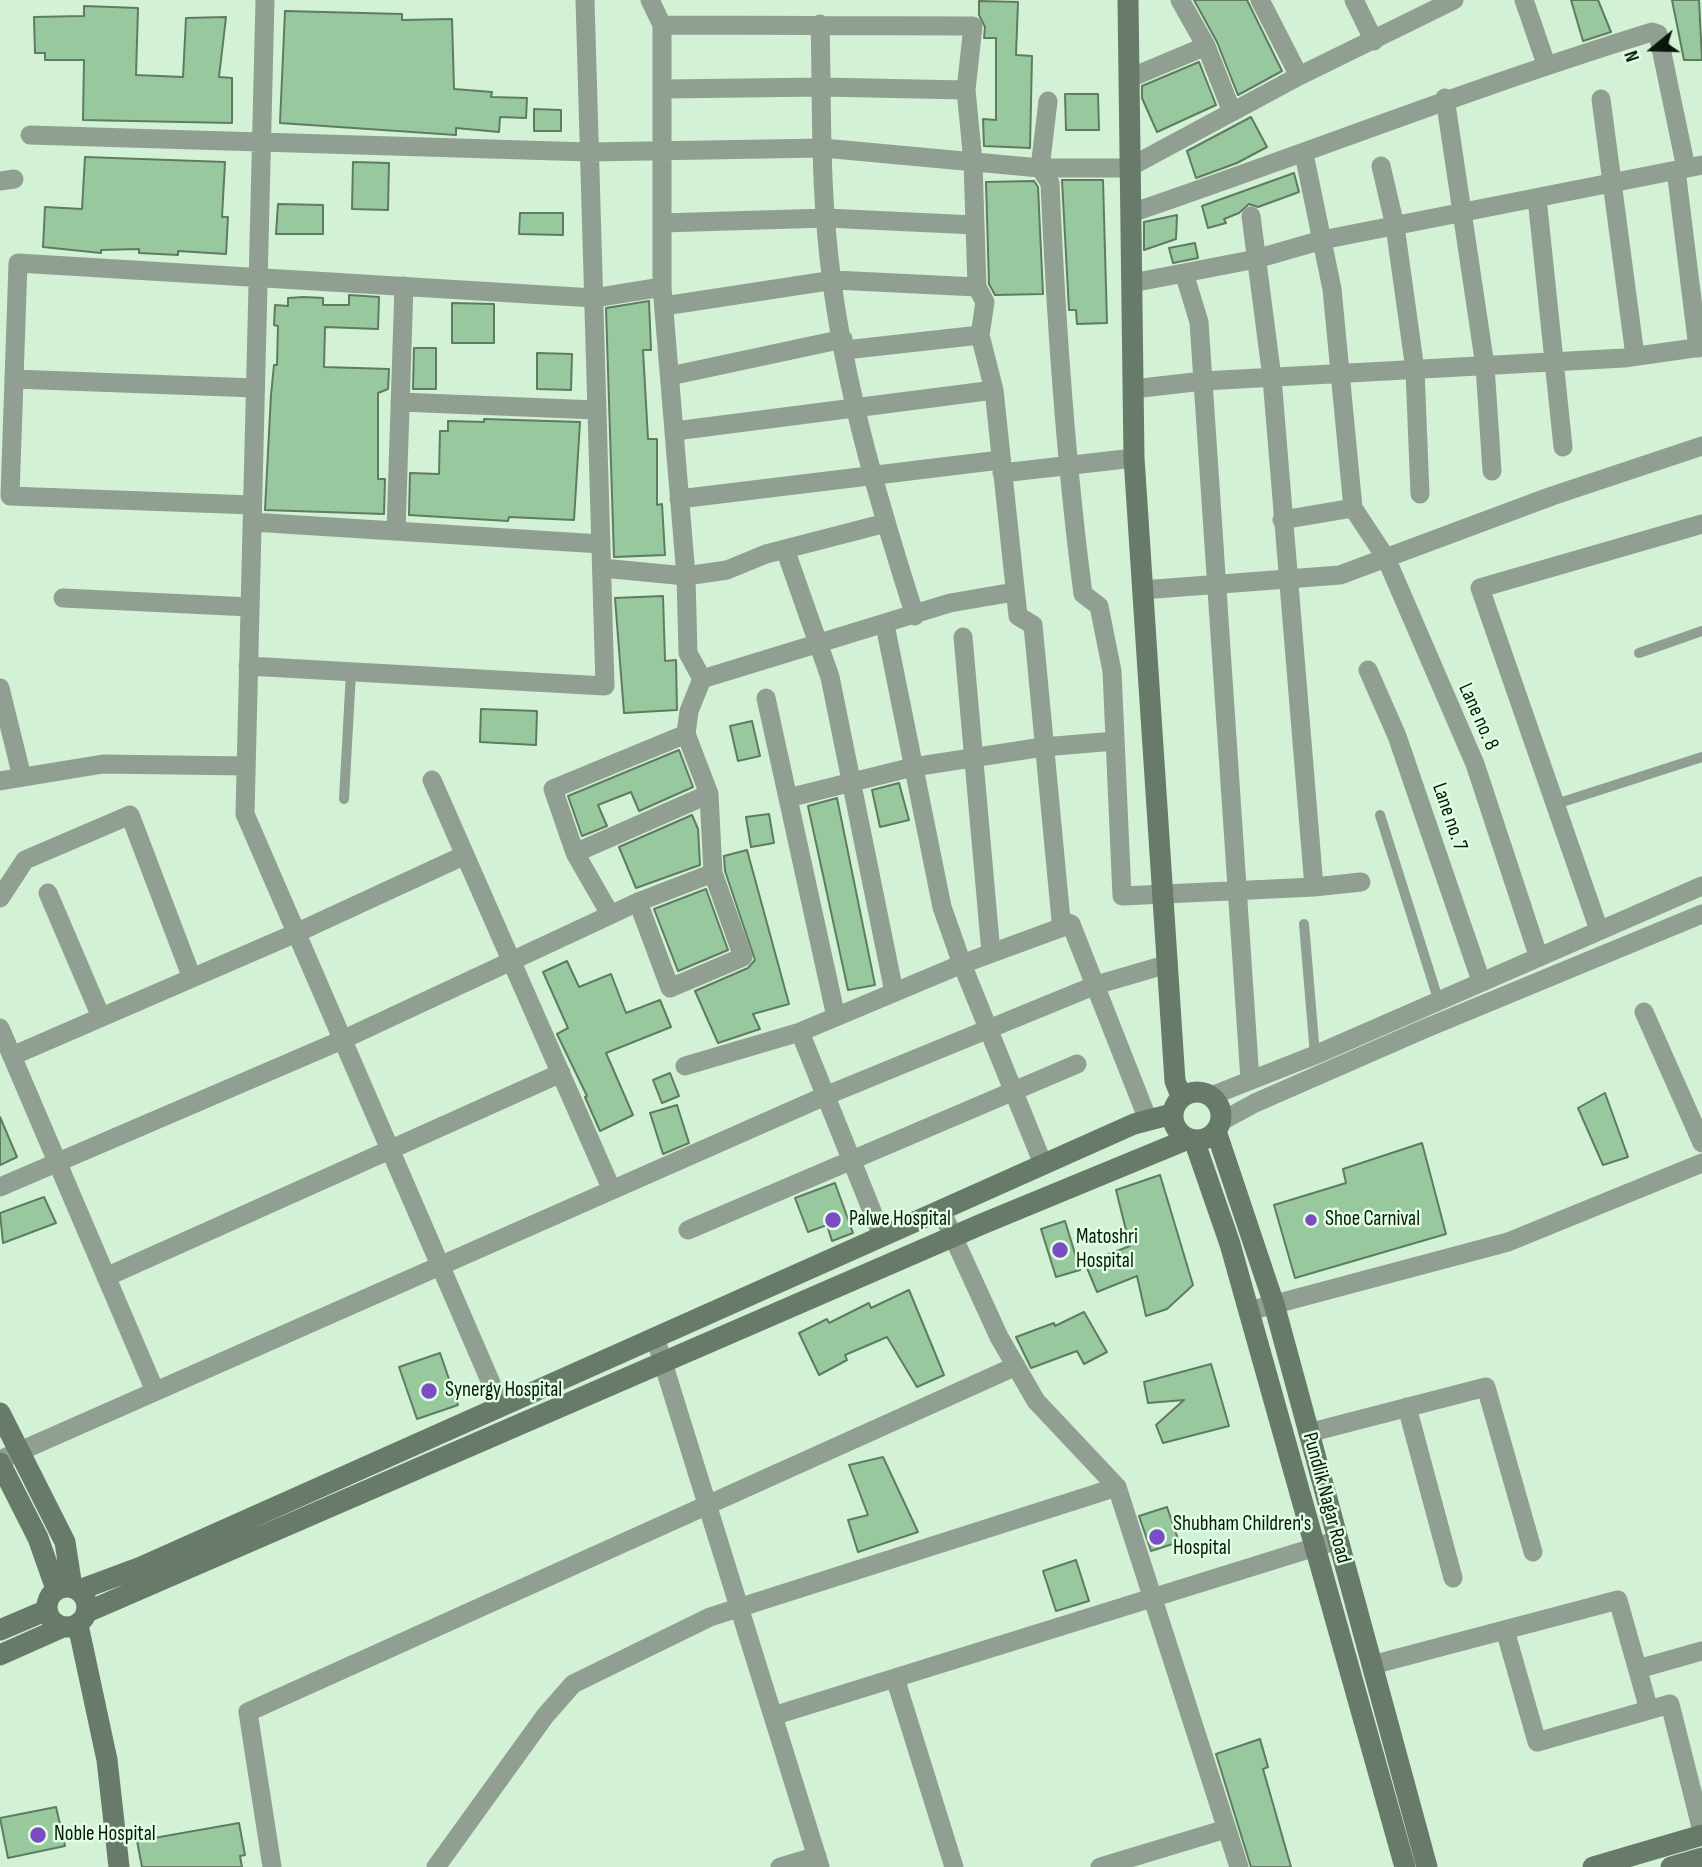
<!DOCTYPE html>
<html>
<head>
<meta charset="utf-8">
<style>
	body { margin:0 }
	#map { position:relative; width:1702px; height:1867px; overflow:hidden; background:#d2f1d5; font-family:"Sofia Sans Condensed",sans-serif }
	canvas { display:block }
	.north { position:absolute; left:1618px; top:14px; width:70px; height:70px; -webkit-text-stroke:5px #dffee2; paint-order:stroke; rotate:251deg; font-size:19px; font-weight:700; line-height:28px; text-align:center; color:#0b160c }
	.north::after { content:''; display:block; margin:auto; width:24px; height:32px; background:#0b160c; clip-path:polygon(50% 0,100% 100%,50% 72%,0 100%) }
</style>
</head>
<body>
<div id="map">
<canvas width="1702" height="1867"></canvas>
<div class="north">N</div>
</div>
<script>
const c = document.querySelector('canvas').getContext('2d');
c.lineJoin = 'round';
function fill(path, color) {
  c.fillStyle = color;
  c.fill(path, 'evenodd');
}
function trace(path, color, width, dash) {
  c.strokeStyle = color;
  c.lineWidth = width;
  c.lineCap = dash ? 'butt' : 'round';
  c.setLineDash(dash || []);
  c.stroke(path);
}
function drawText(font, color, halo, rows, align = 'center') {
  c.font = font + ' "Sofia Sans Condensed",sans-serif';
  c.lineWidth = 5;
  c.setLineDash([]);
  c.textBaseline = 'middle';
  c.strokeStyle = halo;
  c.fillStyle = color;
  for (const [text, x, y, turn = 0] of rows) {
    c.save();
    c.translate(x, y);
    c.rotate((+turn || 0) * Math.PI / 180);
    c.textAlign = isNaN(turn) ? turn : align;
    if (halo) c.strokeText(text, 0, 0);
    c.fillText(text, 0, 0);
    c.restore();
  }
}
const building = new Path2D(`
	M1194,0H1247L1282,71L1238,95L1217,42Z
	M1571,0H1598L1611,32L1583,41Z
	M1672,0H1699L1702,60H1684Z
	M979,1L1018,2L1016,55L1032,56L1030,148L984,146L983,119L996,120V38H984L985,27L979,15Z
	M84,6L138,8L136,75L183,77L186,18L226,17L219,77L232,78V123L83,120L84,60H45V53H35L34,17L84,16Z
	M285,11L402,14V20L452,19L454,89L492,92L491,97L527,98L526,118L500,117L499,132L456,128V135L280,123Z
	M1199,62L1216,105L1157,132L1142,98V86Z
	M1065,94H1098L1099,130H1066Z
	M534,109L561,110V131H534Z
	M1251,117L1267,147L1237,163L1196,178L1187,151Z
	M85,157L225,162L222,217H228L226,254L178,251V255L139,253V249L101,250V253L43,247L45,207L82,209Z
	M353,162L389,163L388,210L352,209Z
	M1294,173L1299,192L1258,207L1249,204L1239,213L1224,219L1226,223L1208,228L1202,206Z
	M1062,180H1103L1107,323L1077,324L1076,310H1069Z
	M1034,181L1038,187L1043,294L995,295L989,284L986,182Z
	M278,204L323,205V234H276Z
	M520,213H563V235L519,234Z
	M1177,215L1176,239L1144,250V222Z
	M1195,243L1198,258L1173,263L1169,248Z
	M349,295L379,297L378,329L325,327L324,367L389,369L388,389L378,393V479H385L384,514L265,510L271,395L274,365H277L278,326L274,325L275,305L288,306V298L304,297L323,298V305H349Z
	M649,301L651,350H643L648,439H657V505L662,504L665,555L614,557L606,308Z
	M452,303L494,304V343H452Z
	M414,348H436V389H413Z
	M537,353L572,354L571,390L537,389Z
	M484,419L580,422L574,520L509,517L508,521L409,515L410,473L439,474L440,431H448V421L484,422Z
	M663,596L665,661L676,660L677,710L624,713L615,598Z
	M481,709L537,711L536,745L480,742Z
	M752,721L760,756L738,761L730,726Z
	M679,750L693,787L639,811L631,792L598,805L607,826L582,836L568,796Z
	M899,783L909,820L880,827L872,790Z
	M837,798L875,985L848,990L808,806Z
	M769,814L774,843L751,847L746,817Z
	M692,815L698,829L700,865L636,888L619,847Z
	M747,850L789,1004L753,1014L760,1029L718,1043L695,991L748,968L755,960L725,871L724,856Z
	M706,889L728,950L678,971L654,909Z
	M567,961L579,987L611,974L626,1013L660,1000L671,1027L606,1053L633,1115L600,1131L585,1097L587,1096L557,1034L568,1028L543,972Z
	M670,1073L679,1096L662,1103L653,1080Z
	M1605,1093L1628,1157L1603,1165L1578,1108Z
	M677,1105L689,1143L663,1154L650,1113Z
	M0,1117L17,1157L0,1165Z
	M1422,1143L1446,1234L1295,1278L1274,1205L1346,1183L1343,1169Z
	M1160,1175L1193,1285L1167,1309L1146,1316L1137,1276L1097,1292L1085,1263L1130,1246L1116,1190Z
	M835,1183L853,1233L832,1241L827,1225L808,1232L795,1198Z
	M44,1197L56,1223L3,1243L0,1213Z
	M1065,1221L1080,1270L1056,1277L1041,1229Z
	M909,1290L944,1375L917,1387L887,1337L845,1355L847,1360L819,1375L799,1333L827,1319L829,1323L869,1303L871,1308Z
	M1084,1312L1107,1352L1084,1364L1077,1351L1031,1368L1016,1337L1054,1323L1055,1326Z
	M440,1353L458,1405L417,1419L399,1367Z
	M1211,1364L1229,1426L1163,1443L1156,1425L1184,1400L1148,1403L1144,1382Z
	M883,1457L918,1532L858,1552L848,1520L868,1515L849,1465Z
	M1167,1507L1179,1542L1151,1551L1139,1516Z
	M1076,1560L1089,1601L1056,1611L1043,1571Z
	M1260,1739L1268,1767L1263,1769L1291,1867H1251L1216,1754Z
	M56,1807L65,1846L8,1858L0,1818Z
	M239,1823L245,1855L240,1856L242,1867H142L137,1841Z`);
const lane = new Path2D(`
	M1639,653L1702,631
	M344,799L351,672
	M1556,804L1702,757
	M1380,815L1438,999
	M1304,924L1315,1055`);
const street = new Path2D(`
	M265,0L245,814L501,1406
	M650,0L662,25V287
	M1180,0L1206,46L1232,112
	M1260,0L1299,76
	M1354,0L1374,41
	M1524,0L1546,64
	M820,24C822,94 820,166 827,237C838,365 876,494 915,616
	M662,25L973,26L966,90L973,162L977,287L985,302L980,335L994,390L1018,616L1033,625L1061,920L1071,924L1148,1120
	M1130,78L1206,46
	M664,89L822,87L966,90
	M1445,98L1485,366L1492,471
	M1601,99L1635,356
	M1048,101L1040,168L1050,183C1056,321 1065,457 1083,594L1099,606L1112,671L1122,896L1314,887
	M30,135L589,152L823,148L1040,168H1128L1299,76L1454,0
	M1304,154L1332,289L1353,508L1386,558L1475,764L1538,955
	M1381,166L1395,226L1415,370L1420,494
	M1676,170L1698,348
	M0,181L14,179
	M1537,198L1563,447
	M1131,213C1305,154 1476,86 1652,32L1658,34L1686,168
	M1251,216L1272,378L1314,887L1361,882
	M662,223L826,218L975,225
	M1184,273L1199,322L1250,1080
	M1132,283L1256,259L1322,240L1702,165
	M664,306L834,280L977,287
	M845,350L980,335
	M670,376L843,339
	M14,379L255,388
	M1133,389L1203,381L1624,358L1702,347
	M400,402L597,410
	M675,431L994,390
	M1002,473L1134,458
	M679,499L1000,460
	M252,505L10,496L18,263L594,298L662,287L686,576L688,653L702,679L950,603L1014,592
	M1282,520L1353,508
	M252,522L601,544
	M396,531L404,286
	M785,549L830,677L894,992
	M602,568L686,576L727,570L766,554L886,523
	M1142,590L1340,575L1552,496L1702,446
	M63,598L250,607
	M885,625L942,907L962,964L1043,1164
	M963,637L991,953
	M248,666L605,686L585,0
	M1368,670L1397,736L1481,981
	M0,688L22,777
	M766,698L836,1017
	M432,780L611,1188
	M0,781L103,764L246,766
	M788,798L913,767L1043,747L1115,741
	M575,853L709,794
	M48,893L101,1017
	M0,898L25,860L130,815L192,978
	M638,902L670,988L743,957L713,873L709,794L686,734L689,711L702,679
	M610,914L575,853L553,789L686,734
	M1599,930L1480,588L1702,524
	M1644,1012L1702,1143
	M0,1028L155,1391
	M800,1032L882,1236
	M12,1056L296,933L465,855
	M685,1066L800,1032L962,964L1071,924
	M1211,1096L1315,1055L1702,886
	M1220,1122L1255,1103L1424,1029L1702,914
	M0,1187L342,1040L638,902L713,873
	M941,1210L999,1337L1036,1401L1117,1487L1239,1867
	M688,1230L1077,1064
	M106,1277L561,1073
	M1249,1311L1508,1242L1702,1163
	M655,1337L820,1867
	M1407,1407L1453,1578
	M1308,1433L1486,1387L1533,1552
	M0,1460L825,1096L1096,985L1168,964
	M1505,1630L1537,1742L1670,1704L1702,1831
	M1372,1665L1618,1600L1649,1710
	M1638,1669L1702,1651
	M895,1678L954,1867
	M773,1716L1338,1540
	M272,1867L248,1712L1016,1366
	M436,1867L545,1716L573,1684L710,1617L1117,1487
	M780,1867L817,1856
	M1100,1867L1226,1829`);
const secondary = new Path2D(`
	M1128,0L1134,458L1175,1081L1181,1096
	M1173 1116a24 24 0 1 1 48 0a24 24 0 1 1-48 0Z
	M1216,1131L1274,1304L1427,1867
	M1194,1140L1230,1244L1405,1867
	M0,1413L65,1542L72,1587
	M0,1463L38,1538L56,1589
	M47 1607a20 20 0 1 1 40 0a20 20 0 1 1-40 0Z
	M79,1590L141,1567L1134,1124L1172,1114
	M87,1612L982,1224L1188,1139
	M78,1625L107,1760L119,1867
	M0,1630L47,1610
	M0,1655L63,1627
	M1593,1867L1702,1835
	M1671,1867L1702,1858`);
const markers = [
	[833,1220,9,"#7b4cc4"],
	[1311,1220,7,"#7b4cc4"],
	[1060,1250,9,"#7b4cc4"],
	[429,1391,9,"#7b4cc4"],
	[1157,1537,9,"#7b4cc4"],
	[38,1835,9,"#7b4cc4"]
];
const streetNames = [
	["Lane no. 8",1478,717,66],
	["Lane no. 7",1449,817,71],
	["Pundlik Nagar Road",1326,1498,75]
];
const poiNames = [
	["Palwe Hospital",849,1220],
	["Shoe Carnival",1325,1220],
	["Matoshri",1076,1238],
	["Hospital",1076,1262],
	["Synergy Hospital",445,1391],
	["Shubham Children's",1173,1525],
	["Hospital",1173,1549],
	["Noble Hospital",54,1835]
];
fill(building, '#98c99e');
trace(building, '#5f7b62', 2);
trace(lane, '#919e92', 10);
trace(street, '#919e92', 19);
trace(secondary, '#687a69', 21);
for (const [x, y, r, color] of markers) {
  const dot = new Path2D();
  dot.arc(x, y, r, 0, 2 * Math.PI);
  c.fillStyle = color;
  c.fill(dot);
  trace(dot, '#dffee2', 2.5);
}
drawText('21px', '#0b160c', '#dffee2', streetNames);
drawText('21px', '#0b160c', '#dffee2', poiNames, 'left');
</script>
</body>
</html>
